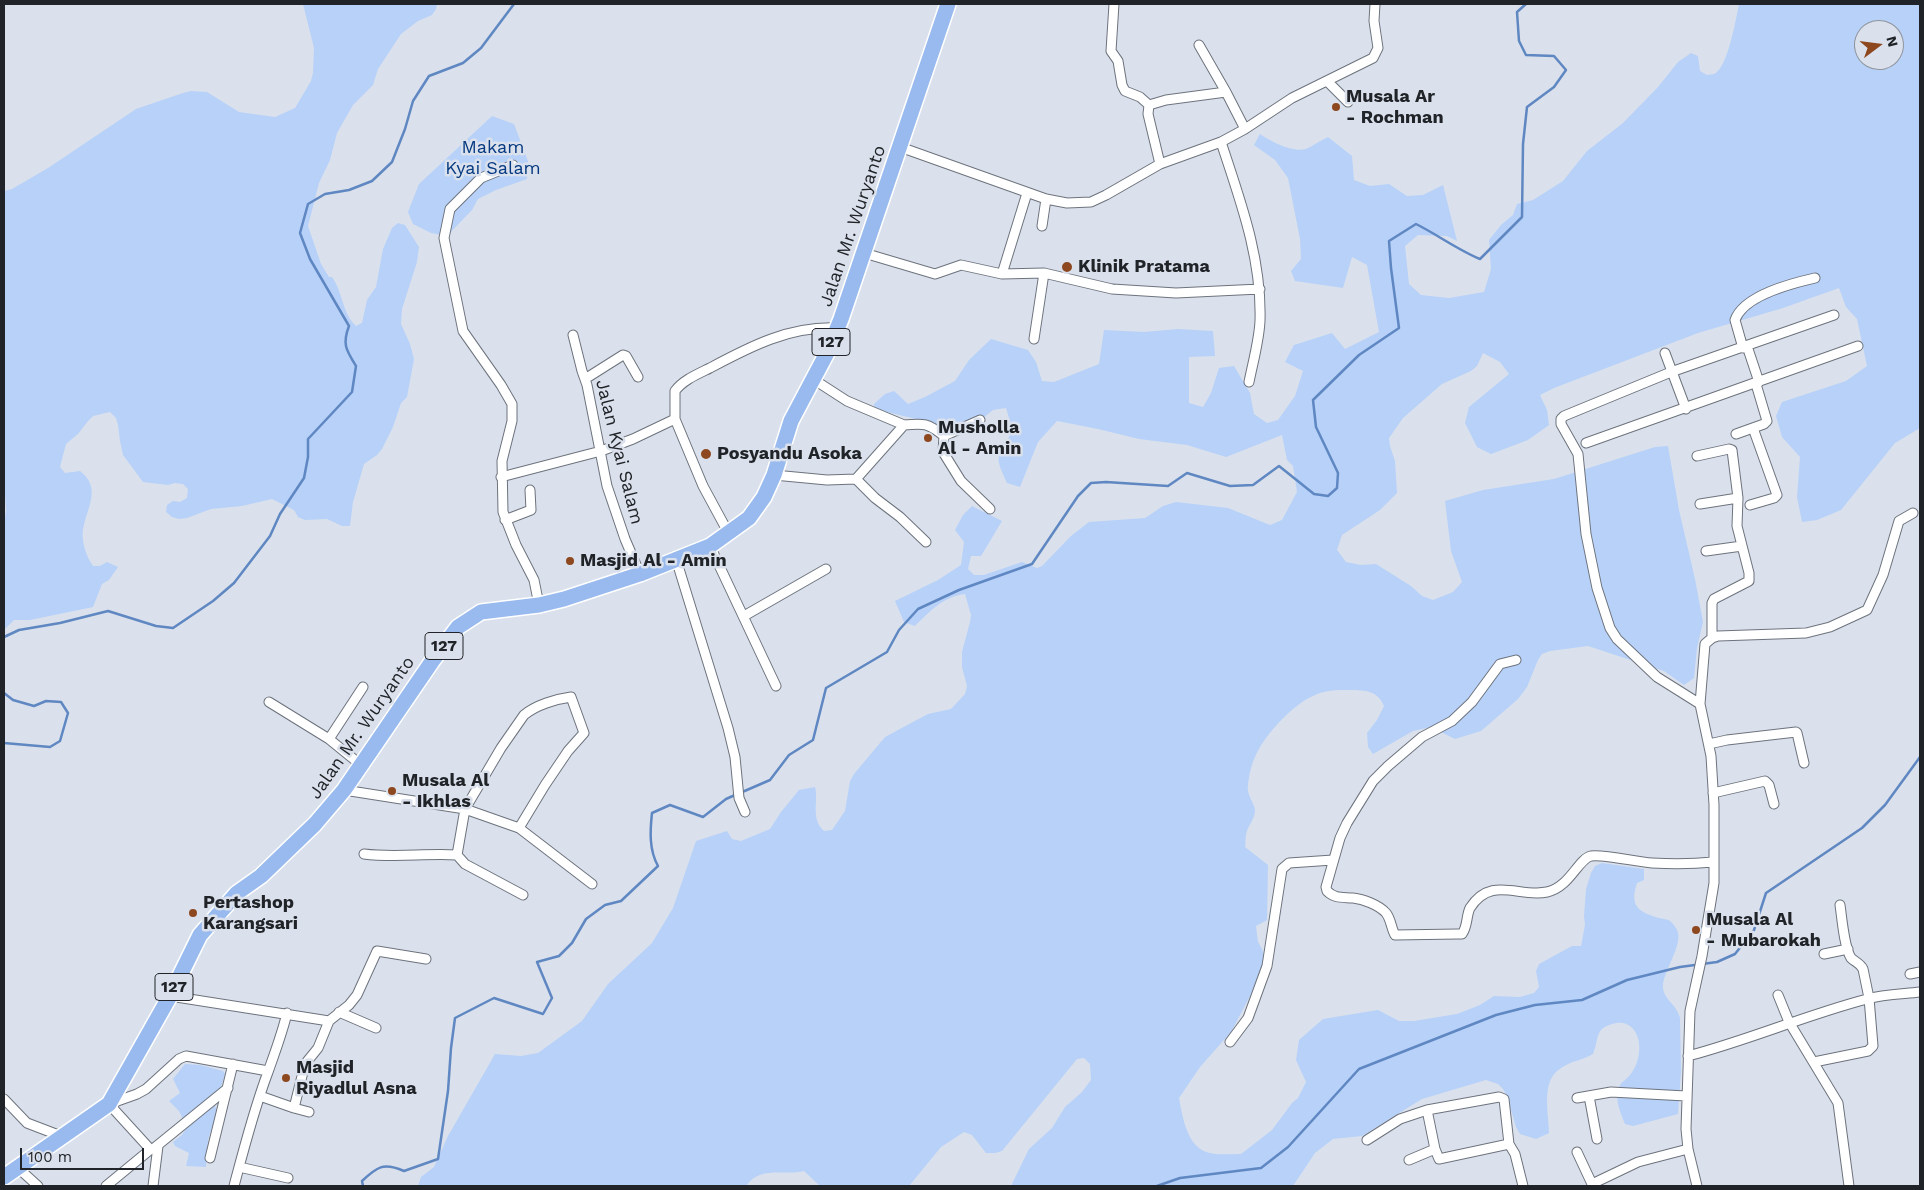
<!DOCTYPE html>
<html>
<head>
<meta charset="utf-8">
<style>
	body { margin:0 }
	#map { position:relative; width:1924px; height:1190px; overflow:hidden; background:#dae1ec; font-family:"Work Sans",sans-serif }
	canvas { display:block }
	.frame { position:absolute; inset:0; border:5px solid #202327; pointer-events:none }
	.north { position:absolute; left:1854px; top:20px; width:50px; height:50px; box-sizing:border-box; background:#dae1ec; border:1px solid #90959d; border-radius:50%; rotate:75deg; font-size:14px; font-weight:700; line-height:20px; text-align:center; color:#202327 }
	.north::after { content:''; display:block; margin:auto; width:18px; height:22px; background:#8d481f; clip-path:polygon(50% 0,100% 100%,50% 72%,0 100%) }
	.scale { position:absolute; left:20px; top:1148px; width:124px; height:22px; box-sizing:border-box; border:2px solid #202327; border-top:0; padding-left:6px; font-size:15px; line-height:18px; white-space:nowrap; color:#202327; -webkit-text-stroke:4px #dae1ec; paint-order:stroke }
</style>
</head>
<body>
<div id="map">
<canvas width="1924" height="1190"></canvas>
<div class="frame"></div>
<div class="north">N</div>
<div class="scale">100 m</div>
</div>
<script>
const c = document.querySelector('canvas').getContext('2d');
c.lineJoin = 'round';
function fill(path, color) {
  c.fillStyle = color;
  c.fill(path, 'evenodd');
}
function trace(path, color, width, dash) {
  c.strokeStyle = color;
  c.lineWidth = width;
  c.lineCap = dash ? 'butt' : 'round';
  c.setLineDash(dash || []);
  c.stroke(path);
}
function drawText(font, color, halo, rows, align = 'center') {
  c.font = font + ' "Work Sans",sans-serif';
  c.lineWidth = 5;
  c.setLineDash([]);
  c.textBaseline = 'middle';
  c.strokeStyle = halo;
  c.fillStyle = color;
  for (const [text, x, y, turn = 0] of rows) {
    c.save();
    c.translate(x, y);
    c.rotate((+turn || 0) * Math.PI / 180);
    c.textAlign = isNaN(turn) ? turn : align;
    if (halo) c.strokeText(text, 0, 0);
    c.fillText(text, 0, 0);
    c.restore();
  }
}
const green = new Path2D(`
	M303,4H437L436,9L432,15L418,21L401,34L378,69L373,85L353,105L337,133L330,160L319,183L308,226L321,264L329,277H332C343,292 342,313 356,326L362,323L367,300L376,287L383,249L392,228L398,223L405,225L419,247L417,262L402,309L401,324L410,344L414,359L407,397L401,403L393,427L382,449L377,455L364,464L353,502L350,526H342L327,519L305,520L298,517L294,510L272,499L242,506L211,509L187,518L179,519L172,517L166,512L167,505L173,501L180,502L187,498L188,489L183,484L175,483L168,485L143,482L123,455L120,441L118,425L116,418L110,412L93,416L88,421L78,434L66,444L60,467L65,473L80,471C102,488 87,507 83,529C81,541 86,556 93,566H100L107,562L118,567L109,580L102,584L93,607L30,620H14L4,630V524L6,511L4,479V191L12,189L48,168L136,109L183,93L191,91L207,92L239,112L275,117L295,108L311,81L313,73L314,48Z
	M1739,4H1920V428L1895,443L1841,510L1817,520L1802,522L1797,497L1800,457L1782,437L1776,416L1782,402L1846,381L1867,366L1857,319L1846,307L1839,288L1783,308L1698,333L1554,388L1540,395L1547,410L1549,425L1528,440L1491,454L1477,447L1465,423L1469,407L1509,374L1500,362L1483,353L1477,366L1471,371L1442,384L1403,418L1389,438L1390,446L1395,461L1397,493L1380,510L1342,535L1337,550L1346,562L1361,565L1376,564L1411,586L1422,596L1433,600L1453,592L1462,582L1451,551L1445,501L1483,490L1554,479L1655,447L1668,446L1679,510L1695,579L1703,622L1697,648L1694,678L1684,685L1664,671L1588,646L1550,651L1542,654L1538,660L1527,687L1518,699L1481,731L1455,739L1431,727L1413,731L1373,754L1368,747L1367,733L1377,720L1384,706C1378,691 1366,690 1350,690C1337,690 1324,690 1313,696C1294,704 1269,731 1259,749C1253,759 1249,773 1248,785C1246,794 1254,802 1255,810C1255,819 1249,824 1247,831C1245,836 1246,842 1245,847L1268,865L1267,920L1256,926L1258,942L1262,949L1264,955L1263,963L1250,996L1231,1032L1200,1067L1179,1098C1182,1114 1186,1141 1202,1150C1212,1156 1230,1154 1241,1154L1272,1130L1292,1103L1298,1098L1306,1082L1296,1060L1299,1040L1323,1019L1378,1010L1399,1021H1414L1457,1014L1480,1005L1494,996L1520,997L1534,993L1539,987L1536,971L1539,964L1572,946H1581L1585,925L1584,916L1586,889L1591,873L1595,866L1602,863L1644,869V880L1637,883C1629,907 1639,912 1659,918C1662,919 1668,919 1670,921C1673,923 1676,928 1677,930C1684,943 1664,970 1663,985C1662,999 1677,1004 1680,1018L1681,1071L1678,1114L1633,1126L1625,1124C1621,1114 1614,1098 1619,1087C1621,1082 1627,1079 1630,1075C1641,1062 1644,1037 1630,1026C1626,1023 1621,1022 1616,1023C1594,1028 1600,1036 1593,1054C1583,1060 1571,1061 1561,1068C1540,1081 1549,1113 1549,1133L1536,1139L1520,1134L1516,1127L1507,1096L1503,1089L1498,1084L1486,1080L1422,1099L1362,1136L1333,1139L1315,1153L1293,1186H1011L1029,1149L1052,1128L1065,1107L1082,1092L1091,1080L1090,1064L1084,1058L1077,1059L1002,1151L995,1153H986L972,1135L964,1132L941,1147L909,1186H820L804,1171C784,1176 760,1165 746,1186H418L421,1177L434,1167L448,1136L495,1054L521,1056L538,1053L582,1021L608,984L652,943L673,908L696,841L727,831L732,839L741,841L770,829L781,812L799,790L815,787C819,802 810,818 824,831L832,830L845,811L850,781L854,774L885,737L928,714L951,709L965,694L967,686L962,667V652L970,622L971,615L965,594C944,596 929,612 915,626L904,622L895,601L938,580L961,565L964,542L955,530L963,515L972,506L1002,521L981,556H971L968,569L974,575H984L1022,562L1037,568L1042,566L1071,536L1089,522L1145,518L1163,506L1176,502L1228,508L1270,525L1282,520L1297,492L1293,466L1287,460L1282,435L1226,457L1187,445L1139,439L1098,429L1057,421L1038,442L1020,487L1007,483C994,455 996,456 1013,431L1006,408L993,410L968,430L944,428L925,421L874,409V404L885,394L894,391L908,404L925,397L955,381L969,360L991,339L1028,350L1036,362L1042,381L1054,382L1099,364L1104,330L1144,332L1178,329L1213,331L1215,356L1189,357V403L1203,407L1211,393L1219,368L1234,366L1250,393L1254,414L1267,423L1278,420L1295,396L1303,371L1285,362L1294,345L1332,333L1345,349L1379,332L1367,265L1352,257L1343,288L1295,281L1291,271L1301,259L1300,239L1288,178L1275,160L1254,145L1260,134C1270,141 1293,153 1306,149C1313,146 1321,140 1328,137L1352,156L1354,180L1370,186L1389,184L1407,196L1423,195L1443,185L1457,241L1447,236L1418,235L1405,246L1409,284L1421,295L1449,298L1484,292L1491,269L1489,240L1501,225L1513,215L1517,204L1533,200L1563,181L1587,151L1623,123L1658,87L1678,62L1691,53L1698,56L1700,71L1707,75C1707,75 1714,74 1714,74C1728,68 1736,18 1739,4ZM1864,30H1894V60H1864Z
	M492,116L514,124L528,161L527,179L496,190L478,199L472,210L447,236L431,233L413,224L408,212L419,184Z
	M185,1064L200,1065L223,1071L225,1074L215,1106L217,1111L208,1140L206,1167L186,1166L189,1153L175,1146L173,1142L182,1135L187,1127L179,1111L169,1101L180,1093L173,1079Z`);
const stream = new Path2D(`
	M4,637L19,630L60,623L108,611L156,626L173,628L213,601L234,583L270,536L280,514L304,478L308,457V439L352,392L356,366C346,350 342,344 349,326L310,259L300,233L308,204L325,194L349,190L372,181L392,162L405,129L413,101L429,76L463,63L481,48L514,4
	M4,693L13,700L34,706L46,701L61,702L68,713L60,741L50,747L4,743
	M740,793L770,780L789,755L813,740L826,688L887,652L899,630L918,609L959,590L1032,564L1078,496L1091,483L1106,482L1168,486L1187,473L1230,486L1253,485L1279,466L1314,494L1328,496L1337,488L1338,473L1316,427L1313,400L1359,355L1399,328L1391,268L1389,241L1416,224C1438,235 1458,250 1480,259L1522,217L1523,144L1527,107L1554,87L1566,70L1554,56L1526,55L1519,41L1517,12L1526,4
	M363,1186L362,1181C377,1167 383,1162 404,1171L438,1159L448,1091L451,1048L455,1018L494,998L543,1014L552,998L537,962L559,956L572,943L586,919L605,905L621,901L658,866C649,850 650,831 652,813L670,805L703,817L726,799L735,795
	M1157,1186L1180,1178L1261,1168L1288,1147L1359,1069L1496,1015L1535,1005L1582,1000L1627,980L1680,967L1717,962L1735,954L1754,930L1766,893L1862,828L1885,805L1920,757`);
const street = new Path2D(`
	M1114,4L1111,51L1118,61L1122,85L1125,91L1140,97L1149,105
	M1199,45L1226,92
	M1328,82L1348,102
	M1221,142C1240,200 1262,258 1260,321C1259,341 1253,362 1249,382
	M900,147L1046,199L1067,203L1091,202L1106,195L1160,164L1221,142L1245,129L1292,98L1373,58L1378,48L1374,21L1375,4
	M1160,164L1148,114L1149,105L1166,100L1226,92L1245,129
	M513,165L481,178L450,209L444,238L463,331L501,385L512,404V421L502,461L503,512L516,545L534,580L539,605
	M1042,226L1046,199
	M864,253L935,274L961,265L1002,274L1044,273L1112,289L1176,293L1260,289
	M1002,274L1027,193
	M573,335L582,371L587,385L607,486L625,539L640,574
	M1034,339L1044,273
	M1747,346L1759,382
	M1743,348L1735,320C1744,295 1793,283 1815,278
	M1665,353L1686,409
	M585,379L623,355L626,356L638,377
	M813,379L847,401L904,425
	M675,419L703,486L729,534
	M1736,434L1764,424L1767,421L1756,384
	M944,436L943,452L961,481L990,509
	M1586,443L1858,346
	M1697,456L1729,449L1732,450L1738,498L1737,526L1749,573V581L1714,599L1712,603V638
	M774,475L827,480L856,479L904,425C924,423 928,423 944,436L980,420
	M501,477L601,451L633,439L675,419V391C683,380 698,374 710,368C751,346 790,326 837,328
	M856,479L875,498L900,517L926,542
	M1700,504L1738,498
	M1750,505L1774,498L1777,495L1753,428
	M505,520L531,510L530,490
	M710,546L776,686
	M1706,551L1742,546
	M676,559L728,728L735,757L739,798L745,812
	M744,616L826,569
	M1516,660L1500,664L1472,702L1452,721L1422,737L1388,766L1373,781L1347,823L1340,838L1326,887L1327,891C1335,899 1343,897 1353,898C1363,899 1379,905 1386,913C1391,919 1391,928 1395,935L1458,934H1462C1468,926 1466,916 1470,908C1491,875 1519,898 1547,892C1570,887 1578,859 1591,856C1604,854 1636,862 1652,863C1672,864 1693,864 1713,862
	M269,702L329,739L361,765
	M1700,704L1705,644L1712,638L1718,636L1806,633L1830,627L1867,610L1883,575L1899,521L1913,513
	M329,739L363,687
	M1709,744L1727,740L1796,732L1797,733L1804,763
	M344,790L465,809L519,828L592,884
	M1713,793L1765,781L1769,785L1774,804
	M364,854C395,858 426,853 457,855L465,864L523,895
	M457,855L465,809L501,748L524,715C536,705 556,699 571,697L584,733L568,751L545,785L519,828
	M1824,954L1848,949
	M1910,974L1920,972
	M1778,995L1789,1022L1838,1103L1849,1186
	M170,996L329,1021L349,1005L357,995L377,951L426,959
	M339,1012L376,1028
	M1230,1042L1248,1018L1267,966L1282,869L1289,863L1333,860
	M1688,1056C1749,1040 1806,1015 1867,999C1884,994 1903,994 1920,992
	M1814,1062L1868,1051L1873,1046L1869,998L1863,969C1860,963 1855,962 1851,958C1844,947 1842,918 1840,905
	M228,1088L153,1149H150L109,1104L137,1094L146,1089L179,1059L186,1056L268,1071
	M260,1096L294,1108L305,1064L318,1048L329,1021
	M1589,1096L1597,1139
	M1577,1098L1611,1092L1686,1096
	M4,1099L27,1123L61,1136
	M294,1108L309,1112
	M1427,1110L1499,1097L1504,1099L1509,1144
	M1367,1140L1400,1119L1427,1110L1435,1149L1439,1159L1509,1144L1515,1154L1523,1186
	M1577,1152L1592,1184
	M210,1158L233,1064
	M1409,1160L1435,1149
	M17,1167L38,1186
	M239,1167L288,1178
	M106,1186L151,1149
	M153,1186L158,1146
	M234,1186C244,1148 254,1109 268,1072C275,1052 282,1034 287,1013
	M1593,1186L1592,1184L1638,1162L1688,1149
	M1697,1186L1688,1149L1686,1129L1690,1011L1702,956L1714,883V805L1711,756L1700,704L1657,677L1617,639L1610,628L1597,588L1586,534L1578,454L1561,424V419L1564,416L1671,372L1834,315`);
const primary = new Path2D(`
	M4,1177L109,1104L170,996L200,935L237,893L261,876L315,824L344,790L433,660L458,627L481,612L539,605L564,599L640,574L710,546L749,518L764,497L774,475L791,421L828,351L841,319L948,4`);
const markers = [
	[1336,107,5,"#8d481f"],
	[1067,267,6,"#8d481f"],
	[928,438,5,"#8d481f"],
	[706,454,6,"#8d481f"],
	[570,561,5,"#8d481f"],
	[392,791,5,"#8d481f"],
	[193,913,5,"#8d481f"],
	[1696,930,5,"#8d481f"],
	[286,1078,5,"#8d481f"]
];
const shields = [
	[831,342,38],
	[444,646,38],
	[174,987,38]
];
const shieldNames = [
	["127",831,342],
	["127",444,646],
	["127",174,987]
];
const poiNames = [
	["Musala Ar",1346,97],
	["- Rochman",1346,118],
	["Klinik Pratama",1078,267],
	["Musholla",938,428],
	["Al - Amin",938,449],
	["Posyandu Asoka",717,454],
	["Masjid Al - Amin",580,561],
	["Musala Al",402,781],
	["- Ikhlas",402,802],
	["Pertashop",203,903],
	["Karangsari",203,924],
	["Musala Al",1706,920],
	["- Mubarokah",1706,941],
	["Masjid",296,1068],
	["Riyadlul Asna",296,1089]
];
const parkNames = [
	["Makam",493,148],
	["Kyai Salam",493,169]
];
const streetNames = [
	["Jalan Mr. Wuryanto",853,226,-71],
	["Jalan Kyai Salam",619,452,76],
	["Jalan Mr. Wuryanto",362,728,-55]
];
fill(green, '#b7d1f9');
trace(stream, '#5f87c2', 2.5);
trace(street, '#6d737d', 11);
trace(primary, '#fff', 18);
trace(street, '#fff', 9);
trace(primary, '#98baee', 15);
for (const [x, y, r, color] of markers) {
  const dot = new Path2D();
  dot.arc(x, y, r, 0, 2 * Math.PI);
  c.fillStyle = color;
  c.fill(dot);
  trace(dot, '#dae1ec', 2);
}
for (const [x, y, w] of shields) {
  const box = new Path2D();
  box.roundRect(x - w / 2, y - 13.5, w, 27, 4);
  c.fillStyle = '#dae1ec';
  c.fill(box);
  trace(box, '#202327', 1);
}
drawText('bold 16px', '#202327', null, shieldNames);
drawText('bold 18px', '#202327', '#dae1ec', poiNames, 'left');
drawText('18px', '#053981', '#dae1ec', parkNames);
drawText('18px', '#202327', '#dae1ec', streetNames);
</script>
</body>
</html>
